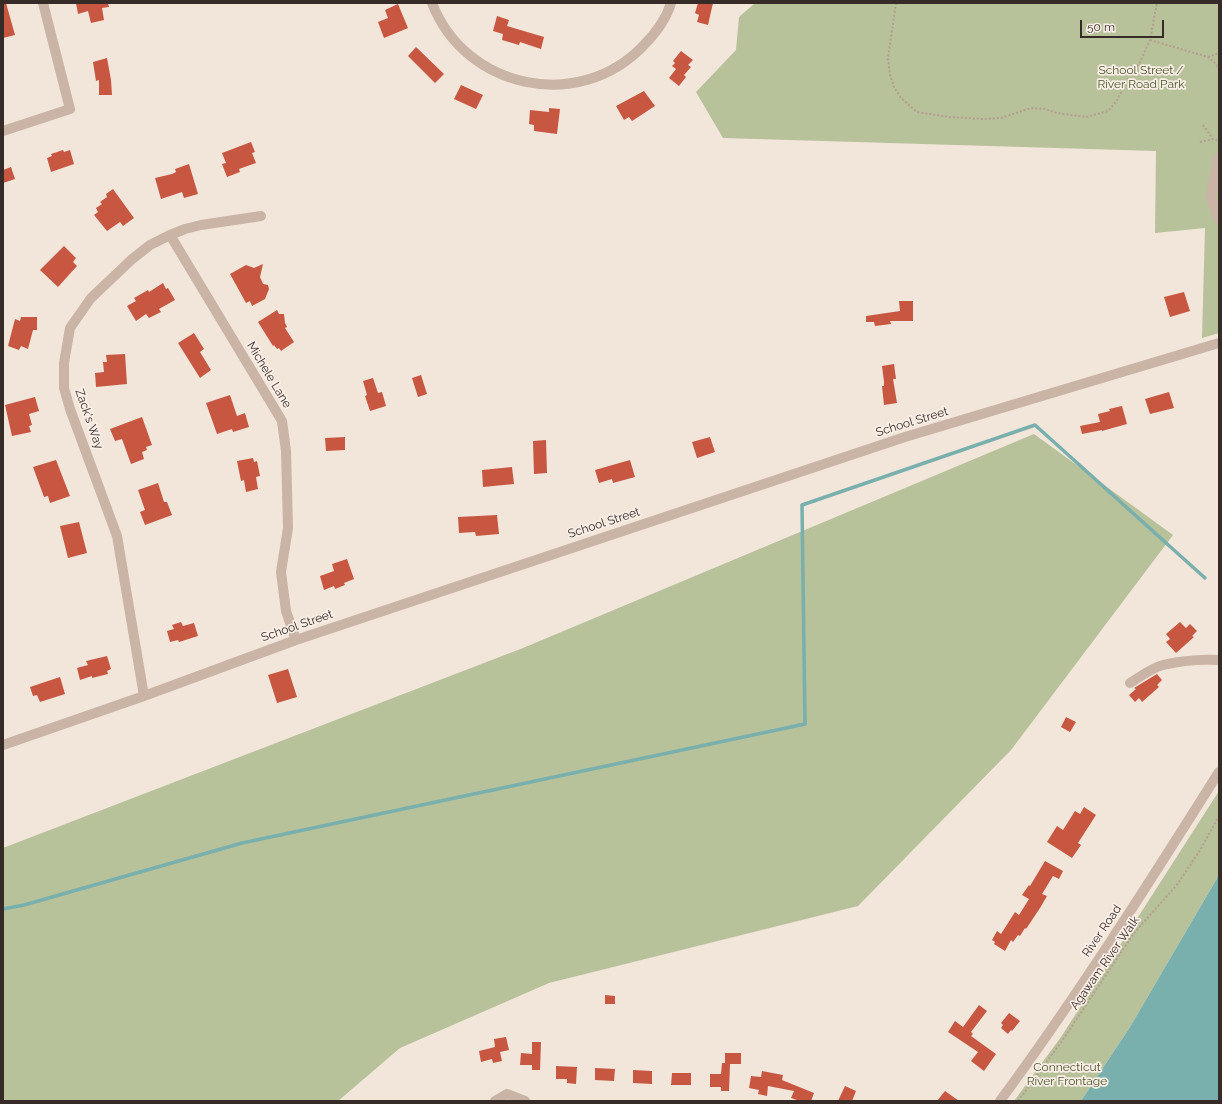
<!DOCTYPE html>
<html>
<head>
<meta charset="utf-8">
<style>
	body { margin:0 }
	#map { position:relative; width:1222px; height:1104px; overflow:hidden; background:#f2e5da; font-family:Raleway,sans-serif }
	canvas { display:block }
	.frame { position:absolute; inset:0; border:4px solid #362b27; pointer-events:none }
	.scale { position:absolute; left:1080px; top:20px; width:84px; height:18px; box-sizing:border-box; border:2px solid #362b27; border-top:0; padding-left:5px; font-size:12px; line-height:14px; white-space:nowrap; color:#362b27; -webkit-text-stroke:3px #faefe7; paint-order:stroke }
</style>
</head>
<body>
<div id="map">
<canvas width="1222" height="1104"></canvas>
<div class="frame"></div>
<div class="scale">50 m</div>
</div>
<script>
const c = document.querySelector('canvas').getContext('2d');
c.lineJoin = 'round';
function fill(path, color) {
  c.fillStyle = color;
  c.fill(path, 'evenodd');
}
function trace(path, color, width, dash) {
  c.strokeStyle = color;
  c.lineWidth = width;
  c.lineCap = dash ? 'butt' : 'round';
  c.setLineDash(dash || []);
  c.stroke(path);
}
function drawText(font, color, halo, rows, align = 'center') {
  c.font = font + ' Raleway,sans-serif';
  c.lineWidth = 3.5;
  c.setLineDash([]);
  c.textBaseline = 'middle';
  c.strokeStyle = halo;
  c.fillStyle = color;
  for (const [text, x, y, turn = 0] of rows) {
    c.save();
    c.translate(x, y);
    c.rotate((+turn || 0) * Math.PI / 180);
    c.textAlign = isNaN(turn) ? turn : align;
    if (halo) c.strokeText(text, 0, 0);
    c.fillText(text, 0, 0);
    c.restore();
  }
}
const green = new Path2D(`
	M755,3H1219V333L1202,338L1205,228L1155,233L1156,151L723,138L696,92L736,50L739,17Z
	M1034,434L1173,535L1011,750L858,906L549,983L400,1048L338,1101H3V848L523,648Z
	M1219,791V875L1130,1027L1081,1101H1014L1061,1037Z`);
const water = new Path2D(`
	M1219,875V1101H1081L1130,1027Z`);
const stream = new Path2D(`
	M3,909L24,905L242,843L805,724L802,505L1035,425L1205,578`);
const building = new Path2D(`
	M3,3H6L15,35L3,38Z
	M76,3H108L109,7L102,8L104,20L91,23L88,11L78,14Z
	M698,3H713L708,25L697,22L699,15L695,13Z
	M398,4L408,28L384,38L378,22L388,18L385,10Z
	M497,16L509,20L507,26L544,37L541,49L520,42L519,45L502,40L503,34L493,31Z
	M416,47L444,74L435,83L408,56Z
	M681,51L693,60L688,65L691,67L684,75L686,77L679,86L669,78L676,69L672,66L675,63L673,61Z
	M107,58L111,80L112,95H99V80L96,81L93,62Z
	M461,85L483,95L476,109L454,99Z
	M644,91L655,106L632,121L629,117L624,120L616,106Z
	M549,108L560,109L557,134L534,131V125L529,124L530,110L549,112Z
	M251,142L255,152L252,153L256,163L239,169L240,172L227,177L222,164L226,163L222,153Z
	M63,150L64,152L70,150L74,164L51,172L47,158L52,156L51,154Z
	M189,164L198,194L184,198L182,192L161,199L155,178L172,174L176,172L175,169Z
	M11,167L15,179L3,183V170Z
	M113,189L134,218L123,226L120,222L107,231L94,215L98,212L96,208L102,204L100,202L107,197L106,194Z
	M64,246L76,258L73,262L77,266L58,287L40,270Z
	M263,264L260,277L263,284L268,285L269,289L265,299L252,306L250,301L246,303L230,274L246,265L254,268Z
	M163,283L166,289L168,288L175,300L159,309L161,312L149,318L146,314L136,321L127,306L136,301L134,298L148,290L149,292Z
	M1184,292L1190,311L1170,317L1164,297Z
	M899,301H913V321H890L891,324L875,326L874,322H866V316L900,311Z
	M277,310L279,314H284L285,323L287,327L285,328L294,342L281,351L279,348L277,349L274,345L273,346L258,322Z
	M21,317H37V330H33L28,349L21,346L19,350L8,346L15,319L20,321Z
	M194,333L204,349L200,352L211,370L200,378L178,343Z
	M125,354L127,384L96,387L95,373L104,372L103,362H107L106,355Z
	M894,364L896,379H893L897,403L884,405L882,386H884V382L882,366Z
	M421,375L427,394L418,397L412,378Z
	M373,378L378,393L382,392L386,406L370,411L365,396L367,395L363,381Z
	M1169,392L1174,408L1150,414L1145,399Z
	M230,395L237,416L245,413L249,427L233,432L232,429L217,434L206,403Z
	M35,397L39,411L29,414L32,425L29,426L31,432L12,436L5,405Z
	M1122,406L1127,424L1102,431V430L1082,434L1080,426L1100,422L1098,414L1110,411L1109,409Z
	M142,417L152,445L146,447L147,450L142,452L144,459L131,464L122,439L115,441L110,429Z
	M345,437V450L326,451L325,438Z
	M710,437L715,452L697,458L692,442Z
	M546,440L547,473L534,474L533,441Z
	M253,458L254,462L257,461L260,476L256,477L258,489L246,492L244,480L241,481L237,461Z
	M56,460L70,496L50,503L48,496L44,497L33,467Z
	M630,460L635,477L613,483L612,479L599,483L595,470Z
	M512,467L514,484L483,487L482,470Z
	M158,483L164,502H167L172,515L145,525L140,512L145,510L138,490Z
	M497,515L499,534L476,536L475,532L459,533L458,517Z
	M79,522L87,553L68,558L60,526Z
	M347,559L354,579L344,583L345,585L335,589L334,586L324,590L320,576L334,571L332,564Z
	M181,622L183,626L194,623L198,636L179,642L178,640L170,642L167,631L174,629L172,625Z
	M1180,622L1186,628L1190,624L1197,631L1192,636L1194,637L1176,653L1166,642L1170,639L1166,634Z
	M107,656L111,669L107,671L108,674L92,678V676L80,680L77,668L88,665L86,661Z
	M288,669L297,697L277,703L268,675Z
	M1157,674L1162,680L1157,685L1159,687L1142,702L1139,698L1135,702L1129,695L1136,689L1134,688Z
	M60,677L65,694L40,702L37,695L33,696L30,687Z
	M1066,717L1076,722L1070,732L1061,727Z
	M1084,807L1096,815L1078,843L1081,845L1072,858L1047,842L1057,826L1063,830L1075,811L1080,814Z
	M1045,861L1063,871L1059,879L1053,876L1042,894L1047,896L1040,908L1026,929L1025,928L1020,936L1018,935L1013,942L1011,940L1005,951L994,944L995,942L992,940L997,931L1001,934L1015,912L1019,915L1029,899L1022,895L1029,885L1030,886Z
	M605,995L615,996V1004H605Z
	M979,1005L987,1011L971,1032L973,1034L971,1036L996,1054L984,1071L971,1061L978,1052L948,1032L955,1021L963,1027Z
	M1009,1013L1020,1021L1012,1031L1011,1030L1008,1034L1001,1028L1003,1025L1001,1023Z
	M506,1037L509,1050L500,1052L502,1061L493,1063L492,1059L481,1062L479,1051L495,1047L494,1039Z
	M532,1042H541L540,1070H532V1065H520L521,1053L532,1054Z
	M725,1053H741V1064H730L729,1091H721V1087H710V1074H721L722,1063H725Z
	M556,1066L577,1067L576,1084L567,1083V1079H556Z
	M595,1068L615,1069L614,1081L595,1080Z
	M633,1070L652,1071V1084L633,1083Z
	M762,1071L783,1075L782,1080L814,1093L811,1101H800L791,1098L794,1091L768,1086L767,1096L758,1094L759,1090L749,1088L751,1076L761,1077Z
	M672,1073H691V1085H671Z
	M845,1086L856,1091L852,1101H838Z
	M945,1091L959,1101H937Z`);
const path = new Path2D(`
	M896,3L888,58L890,75L894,87L901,98L917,112L948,117L983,119L1001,118L1031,108L1046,109L1057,113L1086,117L1108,111L1116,102L1128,79L1140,62L1150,40L1157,3
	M1150,40L1208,57L1216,64L1219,70
	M1208,57L1219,53
	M1203,125L1213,139
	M1200,142L1213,139L1219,141
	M1018,1101L1064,1038L1134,933L1176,886L1199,852L1219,816`);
const minor = new Path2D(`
	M432,3C465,89 579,113 643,46C655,34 666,20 671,3
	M3,131L70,109L43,3
	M1219,157L1217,163L1211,197L1219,220
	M170,235L282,421L286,451L288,528L281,572L286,611L296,640
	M1130,683C1140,677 1151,668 1163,665C1179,661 1202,659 1219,660
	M144,696L117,536L70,409L64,388V363L70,328L91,298L131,260L150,245L170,235L185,229L201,225L261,216
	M3,745L144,696L296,640L905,437L1219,343
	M495,1101L507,1094L525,1101
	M1000,1101C1078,995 1149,883 1219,772`);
const parkNames = [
	["School Street /",1141,70],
	["River Road Park",1141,84],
	["Connecticut",1067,1067],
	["River Frontage",1067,1081]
];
const streetNames = [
	["Michele Lane",269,375,59],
	["Zack's Way",89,419,71],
	["School Street",912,422,-17],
	["School Street",604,523,-18],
	["School Street",297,626,-19],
	["River Road",1102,931,-56],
	["Agawam River Walk",1105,963,-55]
];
fill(green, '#b7c19a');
fill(water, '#79b0ad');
trace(stream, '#79b0ad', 3.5);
fill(building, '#c85742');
trace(path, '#b69d90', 2, [2, 2]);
trace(minor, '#cab4a6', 10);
drawText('12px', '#49552a', '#faefe7', parkNames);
drawText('12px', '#362b27', '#faefe7', streetNames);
</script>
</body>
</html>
